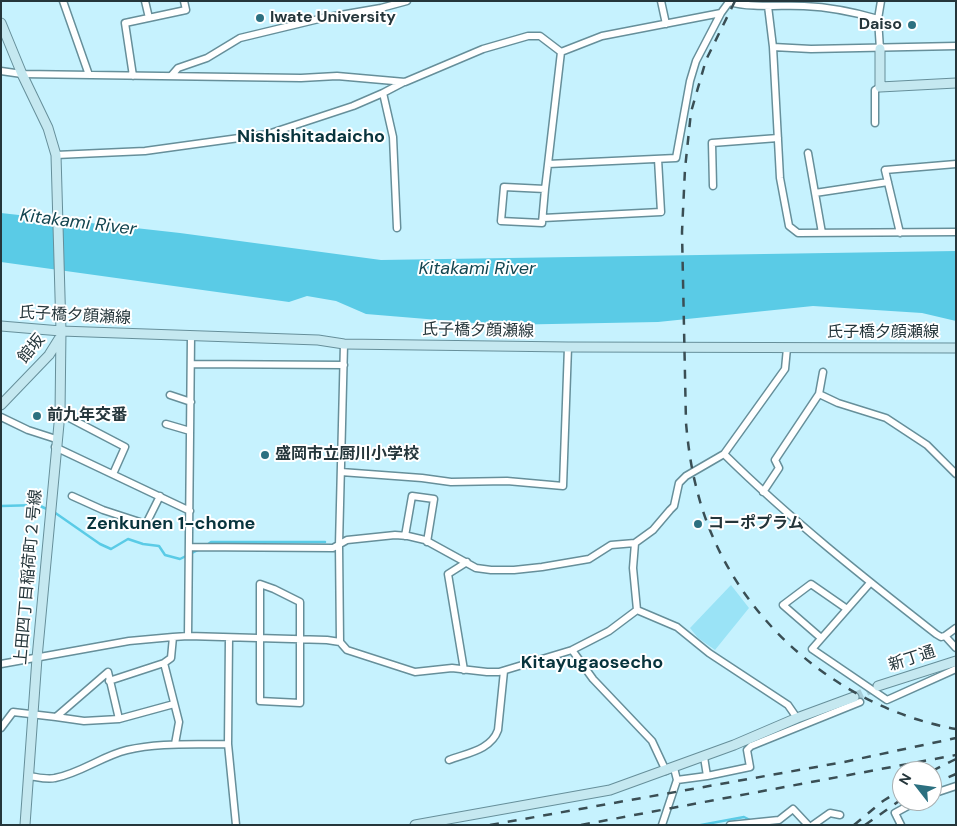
<!DOCTYPE html>
<html>
<head>
<meta charset="utf-8">
<style>
	body { margin:0 }
	#map { position:relative; width:957px; height:826px; overflow:hidden; background:#c6f2fe; font-family:"DM Sans",sans-serif }
	canvas { display:block }
	.frame { position:absolute; inset:0; border:2px solid #25363b; pointer-events:none }
	.north { position:absolute; left:892px; top:761px; width:50px; height:50px; box-sizing:border-box; background:#fff; border:1px solid #a8afb1; border-radius:50%; rotate:300deg; font-size:14px; font-weight:700; line-height:20px; text-align:center; color:#25363b }
	.north::after { content:''; display:block; margin:auto; width:18px; height:22px; background:#2c7080; clip-path:polygon(50% 0,100% 100%,50% 72%,0 100%) }
</style>
</head>
<body>
<div id="map">
<canvas width="957" height="826"></canvas>
<div class="frame"></div>
<div class="north">N</div>
</div>
<script>
const c = document.querySelector('canvas').getContext('2d');
c.lineJoin = 'round';
function fill(path, color) {
  c.fillStyle = color;
  c.fill(path, 'evenodd');
}
function trace(path, color, width, dash) {
  c.strokeStyle = color;
  c.lineWidth = width;
  c.lineCap = dash ? 'butt' : 'round';
  c.setLineDash(dash || []);
  c.stroke(path);
}
function drawText(font, color, halo, rows, align = 'center') {
  c.font = font + ' "DM Sans","Noto Sans JP",sans-serif';
  c.lineWidth = 4;
  c.setLineDash([]);
  c.textBaseline = 'middle';
  c.strokeStyle = halo;
  c.fillStyle = color;
  for (const [text, x, y, turn = 0] of rows) {
    c.save();
    c.translate(x, y);
    c.rotate((+turn || 0) * Math.PI / 180);
    c.textAlign = isNaN(turn) ? turn : align;
    if (halo) c.strokeText(text, 0, 0);
    c.fillText(text, 0, 0);
    c.restore();
  }
}
const green = new Path2D(`
	M731,585L749,608L715,650L698,638L690,628Z`);
const water = new Path2D(`
	M1,213L180,233L381,260L956,251V321L922,313L813,306L658,322L499,325L366,314L336,301L307,296L289,302L1,262Z`);
const stream = new Path2D(`
	M1,506L38,505L49,510
	M54,512L100,544L111,549L128,539L143,544L159,546L165,555L180,559L200,549
	M207,545L211,542H325
	M701,825L744,817L752,821`);
const secondaryTunnel = new Path2D(`
	M854,697L878,686`);
const street = new Path2D(`
	M63,1L89,75
	M145,1L149,18
	M661,1L666,24
	M768,6L773,47L811,49L956,46
	M878,19L881,1
	M773,47L780,178L789,226L798,233L956,232
	M561,52L548,164L676,158L690,81L696,61L721,13
	M1,71L22,74L301,78L337,76L405,82L483,49L528,36H540L561,52L602,36L721,13L729,2C750,8 782,5 804,6C828,7 854,12 878,19L880,49
	M133,76L125,23L186,10L184,1
	M171,76L178,68L207,58L240,38L323,18L381,8L407,1
	M875,123V90L880,87
	M808,153L822,233
	M56,155L145,151L268,134L353,106L383,93
	M713,186L712,143L778,138
	M545,189L542,223L501,221L504,187L545,189L548,164
	M815,193L888,182
	M543,218L661,212L658,159
	M397,228L393,137L383,93L404,82
	M900,233L885,170L956,164
	M191,364L344,365
	M819,394L838,403L886,418L927,445L956,474
	M170,395L191,402
	M60,413L125,447L113,474
	M1,417L28,430L56,439
	M166,424L190,431
	M55,447L190,511
	M724,454C790,519 863,577 936,634L941,637L945,636
	M341,472L422,478L451,482L507,481L563,486L568,347
	M763,492L779,468L775,460L819,394L823,372
	M72,496L103,510L146,524L160,496
	M405,536L412,496L434,499L427,542
	M635,543L633,568L637,610
	M189,547L333,548L347,540L395,535L408,536L425,540L476,568L491,570H514L542,567L589,559L611,545L635,543L653,530L670,510L674,506L679,483L686,476L724,454L785,369L787,348
	M870,583L812,649L887,700L956,669
	M260,584L274,589L300,602V703L260,701Z
	M637,610L677,627L709,653L788,705L797,718
	M956,628L945,636L956,648
	M188,636L191,336
	M173,637L171,658L164,663L179,722L175,744
	M229,638L228,744L236,825
	M821,638L783,605L811,584L847,609
	M340,642L339,545L344,344
	M572,650L593,679L652,741L666,771
	M1,664L129,641L173,637L188,636L327,640L340,642L347,650L415,672L452,668L487,672H499L572,650L609,631L637,610
	M464,670L448,574L467,562
	M109,681L164,663
	M56,717L84,721L119,719
	M1,728L13,712L56,717L108,672L119,719L174,704
	M704,757L707,776L750,767L747,750L751,746L860,702
	M449,760C467,753 491,750 498,730L504,671
	M29,776C37,777 47,780 55,778C81,773 102,756 127,750C160,742 195,745 228,744
	M677,780L707,776
	M932,794L956,786
	M662,825L677,780L674,768
	M730,825L779,820L793,809L808,825
	M813,825L830,813L840,815
	M901,825L895,813L917,801`);
const secondary = new Path2D(`
	M1,23L22,74L48,128L56,155L61,331L60,413L37,658L25,825
	M880,49V87L956,83
	M1,326L61,331L318,340L344,344L568,347L956,348
	M1,405L49,355L59,339
	M878,686L956,661
	M415,825L610,790L734,745L797,718L854,697`);
const rail = new Path2D(`
	M735,1L706,60L691,112L685,169L682,232L686,423C688,445 691,468 697,490C727,612 834,707 956,729
	M932,771L956,759
	M932,784L956,774
	M490,825L844,762L956,738
	M581,825L956,755
	M854,825L883,801L902,789
	M865,825L902,799`);
const markers = [
	[260,18,5,"#2c7080"],
	[912,25,5,"#2c7080"],
	[37,416,5,"#2c7080"],
	[265,455,5,"#2c7080"],
	[698,524,5,"#2c7080"]
];
const poiNames = [
	["Iwate University",270,18],
	["Daiso",902,25,"right"],
	["前九年交番",47,416],
	["盛岡市立厨川小学校",275,455],
	["コーポプラム",708,524]
];
const streetNames = [
	["氏子橋夕顔瀬線",75,316,3],
	["氏子橋夕顔瀬線",478,331,1],
	["氏子橋夕顔瀬線",883,333],
	["館坂",32,349,-51],
	["上田四丁目稲荷町２号線",29,577,-85],
	["新丁通",912,659,-18]
];
const neighbourhoodNames = [
	["Nishishitadaicho",311,137],
	["Zenkunen 1-chome",171,524],
	["Kitayugaosecho",592,663]
];
const waterNames = [
	["Kitakami River",78,223,7],
	["Kitakami River",477,269]
];
fill(green, '#9ae3f6');
fill(water, '#5acbe6');
trace(stream, '#5acbe6', 2.5);
trace(secondaryTunnel, '#a6ccd7', 9, [9, 4.5]);
trace(street, '#668f9a', 9);
trace(secondary, '#668f9a', 11);
trace(street, '#fff', 6);
trace(secondary, '#c5e8f0', 9);
trace(rail, '#3a4e54', 2.5, [9, 9]);
for (const [x, y, r, color] of markers) {
  const dot = new Path2D();
  dot.arc(x, y, r, 0, 2 * Math.PI);
  c.fillStyle = color;
  c.fill(dot);
  trace(dot, '#fff', 2);
}
drawText('bold 16px', '#25363b', '#fff', poiNames, 'left');
drawText('16px', '#25363b', '#fff', streetNames);
drawText('bold 18px', '#08343d', '#fff', neighbourhoodNames);
drawText('italic 18px', '#134550', '#fff', waterNames);
</script>
</body>
</html>
